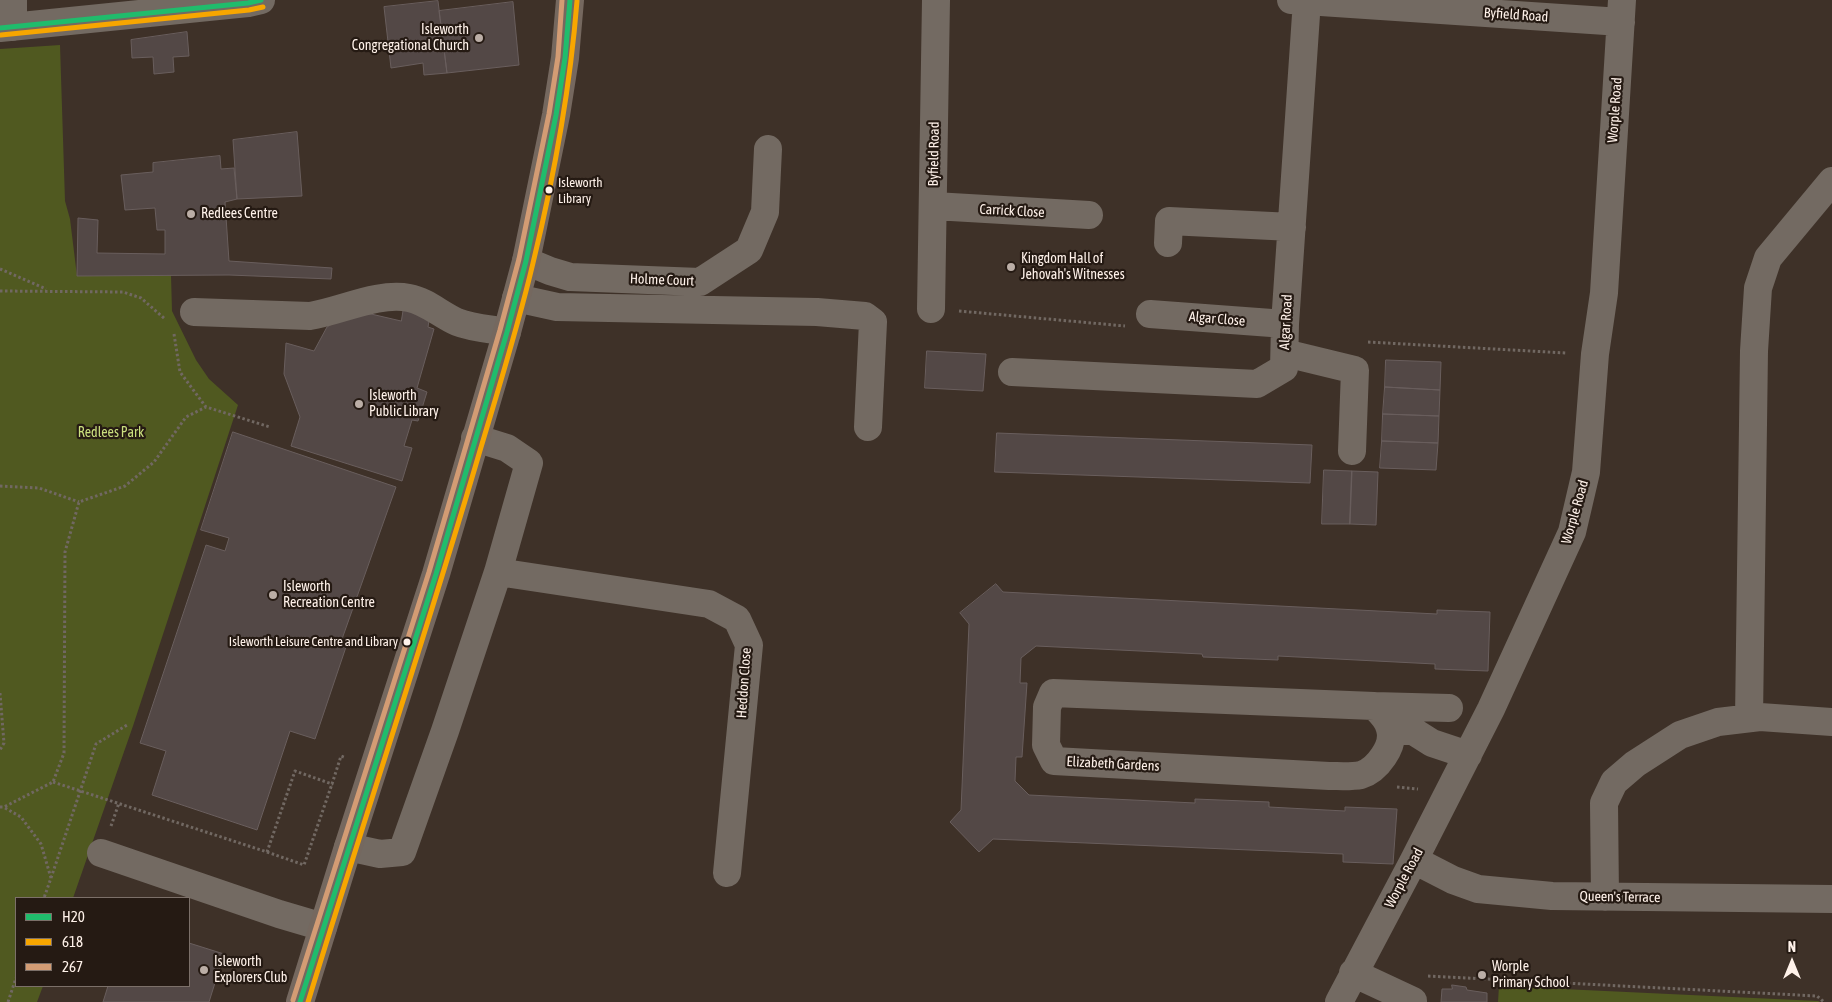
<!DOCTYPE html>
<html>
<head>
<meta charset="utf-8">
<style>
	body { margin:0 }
	#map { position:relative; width:1832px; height:1002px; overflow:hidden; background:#3e3128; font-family:"Asap Condensed",sans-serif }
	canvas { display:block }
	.legend { position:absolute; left:15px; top:897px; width:175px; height:90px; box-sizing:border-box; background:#251a13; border:1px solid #7c7069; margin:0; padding:6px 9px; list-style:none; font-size:15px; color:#fff2ea }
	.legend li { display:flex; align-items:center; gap:10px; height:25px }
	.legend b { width:25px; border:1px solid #7c7069 }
	.north { position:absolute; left:1767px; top:937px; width:50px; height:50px; -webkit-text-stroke:4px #251a13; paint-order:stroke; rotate:0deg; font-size:14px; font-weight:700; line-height:20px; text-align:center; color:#fff2ea }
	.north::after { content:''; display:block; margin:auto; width:18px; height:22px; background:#fff2ea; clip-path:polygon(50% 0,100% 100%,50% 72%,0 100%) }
</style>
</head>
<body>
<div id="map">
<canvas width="1832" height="1002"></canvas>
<ul class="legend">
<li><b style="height:6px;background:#20bc6c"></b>H20</li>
<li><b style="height:6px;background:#f7a600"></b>618</li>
<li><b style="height:6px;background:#d39c74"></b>267</li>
</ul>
<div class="north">N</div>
</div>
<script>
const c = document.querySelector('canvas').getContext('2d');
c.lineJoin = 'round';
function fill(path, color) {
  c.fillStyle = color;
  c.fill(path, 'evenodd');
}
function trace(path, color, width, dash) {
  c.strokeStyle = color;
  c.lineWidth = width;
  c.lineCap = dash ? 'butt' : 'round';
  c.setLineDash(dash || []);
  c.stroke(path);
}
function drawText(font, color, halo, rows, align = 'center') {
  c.font = font + ' "Asap Condensed",sans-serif';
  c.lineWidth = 4.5;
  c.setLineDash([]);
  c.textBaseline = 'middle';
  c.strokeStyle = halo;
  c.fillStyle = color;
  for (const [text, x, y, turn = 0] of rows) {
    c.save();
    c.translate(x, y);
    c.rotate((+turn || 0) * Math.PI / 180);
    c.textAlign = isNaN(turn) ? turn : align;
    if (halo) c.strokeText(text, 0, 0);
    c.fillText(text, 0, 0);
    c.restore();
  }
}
const green = new Path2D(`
	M60,45L65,201L70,219L77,276L171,275L172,311L196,360L209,379L238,405L133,726L73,898H16V986H43L37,1002H0V49Z
	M1499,986L1818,1001L1820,1002H1498Z`);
const building = new Path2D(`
	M438,1L447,73L424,75L423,63L391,68L384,7Z
	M513,2L519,65L447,73L439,11Z
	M187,32L189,56L173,57L174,72L154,74L153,57L132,58L131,40Z
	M297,132L302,196L237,199L233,140Z
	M220,156L221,169L234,168L237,199L225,202L229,261L332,268L331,279L229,275L77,276L78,218L98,220L97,253L165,254V230H157L155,208L125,210L121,175L153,172V163Z
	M404,307L430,314L428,327L434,329L417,388L427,392L418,421L412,420L404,446L412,448L402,481L291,446L300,417L284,374L286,343L314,351L327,327L346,316L371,314L401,321Z
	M927,351L986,354L983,391L925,388Z
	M1386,360L1441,362L1440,390L1385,387Z
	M1385,387L1440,390L1439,416L1383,414Z
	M1383,414L1439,416L1438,443L1382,441Z
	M233,432L396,487L342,639L348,641L315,739L290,731L257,830L152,795L166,751L140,743L206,545L225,551L229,538L201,530Z
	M997,433L1312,445L1310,483L995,472Z
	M1382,441L1438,443L1436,470L1380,468Z
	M1324,470L1352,471L1350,524H1322Z
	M1352,471L1378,472L1376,525L1350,524Z
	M996,584L1003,592L1437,614V610L1490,612L1488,671L1435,669V664L1278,656V660L1203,657L1202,654L1036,646L1021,658L1020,683H1027L1022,757H1016L1015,781L1029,795L1195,803V799L1269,802V807L1345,811V807L1397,809L1393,864L1343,862V854L993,839L979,852L950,822L961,810L969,624L960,613Z
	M189,943L224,954L209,1002H103L108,986H189Z
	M1452,985L1466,987L1467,990L1487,993V1002H1441L1442,989H1452Z`);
const path = new Path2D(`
	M0,269L46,289
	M0,291L123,292L141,298L165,319
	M959,311L1125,326
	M174,334L180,372L206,407
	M1368,342L1566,353
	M0,486L39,488L79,502
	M0,693L4,743L0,750
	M53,782L267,852L295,771L332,784L341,756L346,758
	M1397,787L1418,789
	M0,807H4L53,782L64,753L65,552L79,502L125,486L154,462L186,417L206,407L270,427
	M5,808L21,817L41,844L51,878L44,898
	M111,826L119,803
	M267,852L304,865L332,784
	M51,878L96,744L127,725
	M1428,976L1817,996L1824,1002
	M8,1002L16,978`);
const minor = new Path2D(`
	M1291,0L1621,22
	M13,27V0
	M0,28L248,3L261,0
	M934,206L1089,215
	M1168,243L1169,221L1292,227
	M526,261L550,271L570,277L700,282L749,250L765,212L768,149
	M516,298L557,307L817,312L865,316L873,322L868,427
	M931,309L936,0
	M194,312L310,316C341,311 378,292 409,298C426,301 441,315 457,322C472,328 491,329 507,332
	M1150,314L1285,324
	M1285,353L1355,370L1352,451
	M1012,372L1257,384L1284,368L1285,324L1307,0
	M498,572L709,604L737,619L749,645L727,873
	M1053,693L1374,706C1381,713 1388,719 1390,729C1395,746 1377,770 1361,775C1351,777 1339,776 1329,776L1054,761L1046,745L1047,707Z
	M1374,706L1449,708
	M1749,718L1754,351L1758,288L1768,258L1832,181
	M1391,731H1413L1432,743L1468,755
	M348,847L380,854L402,852L445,731L498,572L529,463L507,448L475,438
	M101,853L279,914L323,927
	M1414,860L1453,880L1478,889L1552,896L1832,899
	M1605,897L1604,803L1614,782L1635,764L1680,735L1718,722L1760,717L1832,722
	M1353,973L1413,1001V1002
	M1339,1002L1414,860L1491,709L1572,532L1586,472L1595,354L1604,293L1622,0`);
const major = new Path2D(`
	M300,1002L348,847L436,574L507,332L526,261L556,115L565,58L570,0`);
const bus1 = new Path2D(`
	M0,28L248,3L261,0
	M300,1002L436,574L507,332L526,261L556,115L565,58L570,0`);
const bus2 = new Path2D(`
	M1,35L249,10L263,7
	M308,1002C364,819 425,638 479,454C498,390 518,327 533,263C554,177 570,89 577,1`);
const bus3 = new Path2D(`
	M293,1000L429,572L500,330L519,259L549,114L558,57L562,0`);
const markers = [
	[479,38,5,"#bbaea6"],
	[549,190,4.5,"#fff2ea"],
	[191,214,5,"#bbaea6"],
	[1011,267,5,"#bbaea6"],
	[359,404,5,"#bbaea6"],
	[273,595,5,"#bbaea6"],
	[407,642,4.5,"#fff2ea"],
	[204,970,5,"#bbaea6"],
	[1482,975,5,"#bbaea6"]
];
const busNames = [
	["Isleworth",558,183],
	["Library",558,199],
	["Isleworth Leisure Centre and Library",398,642,"right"]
];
const streetNames = [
	["Byfield Road",1516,15,4],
	["Worple Road",1615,110,-86],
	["Byfield Road",934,154,-89],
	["Carrick Close",1012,211,3],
	["Holme Court",662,280,2],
	["Algar Close",1217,319,5],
	["Algar Road",1286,322,-87],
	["Worple Road",1575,512,-74],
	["Heddon Close",744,683,-86],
	["Elizabeth Gardens",1113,764,3],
	["Worple Road",1404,878,-62],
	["Queen's Terrace",1620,897,1]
];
const poiNames = [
	["Isleworth",469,30,"right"],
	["Congregational Church",469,46,"right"],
	["Redlees Centre",201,214],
	["Kingdom Hall of",1021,259],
	["Jehovah's Witnesses",1021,275],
	["Isleworth",369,396],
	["Public Library",369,412],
	["Isleworth",283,587],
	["Recreation Centre",283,603],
	["Isleworth",214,962],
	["Explorers Club",214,978],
	["Worple",1492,967],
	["Primary School",1492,983]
];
const parkNames = [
	["Redlees Park",111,433]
];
fill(green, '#505920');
fill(building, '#534846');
trace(building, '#695e5d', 1);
trace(path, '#716862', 3, [2.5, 2.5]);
trace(minor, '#736a62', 28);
trace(major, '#75685f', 28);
trace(bus1, '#20bc6c', 5);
trace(bus2, '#f7a600', 5);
trace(bus3, '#d39c74', 5);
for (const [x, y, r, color] of markers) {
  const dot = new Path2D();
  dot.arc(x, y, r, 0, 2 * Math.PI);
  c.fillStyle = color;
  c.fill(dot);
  trace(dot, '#251a13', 2);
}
drawText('13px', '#fff2ea', '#251a13', busNames, 'left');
drawText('14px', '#fff2ea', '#251a13', streetNames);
drawText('14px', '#fff2ea', '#251a13', poiNames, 'left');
drawText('14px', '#cadf7e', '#251a13', parkNames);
</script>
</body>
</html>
